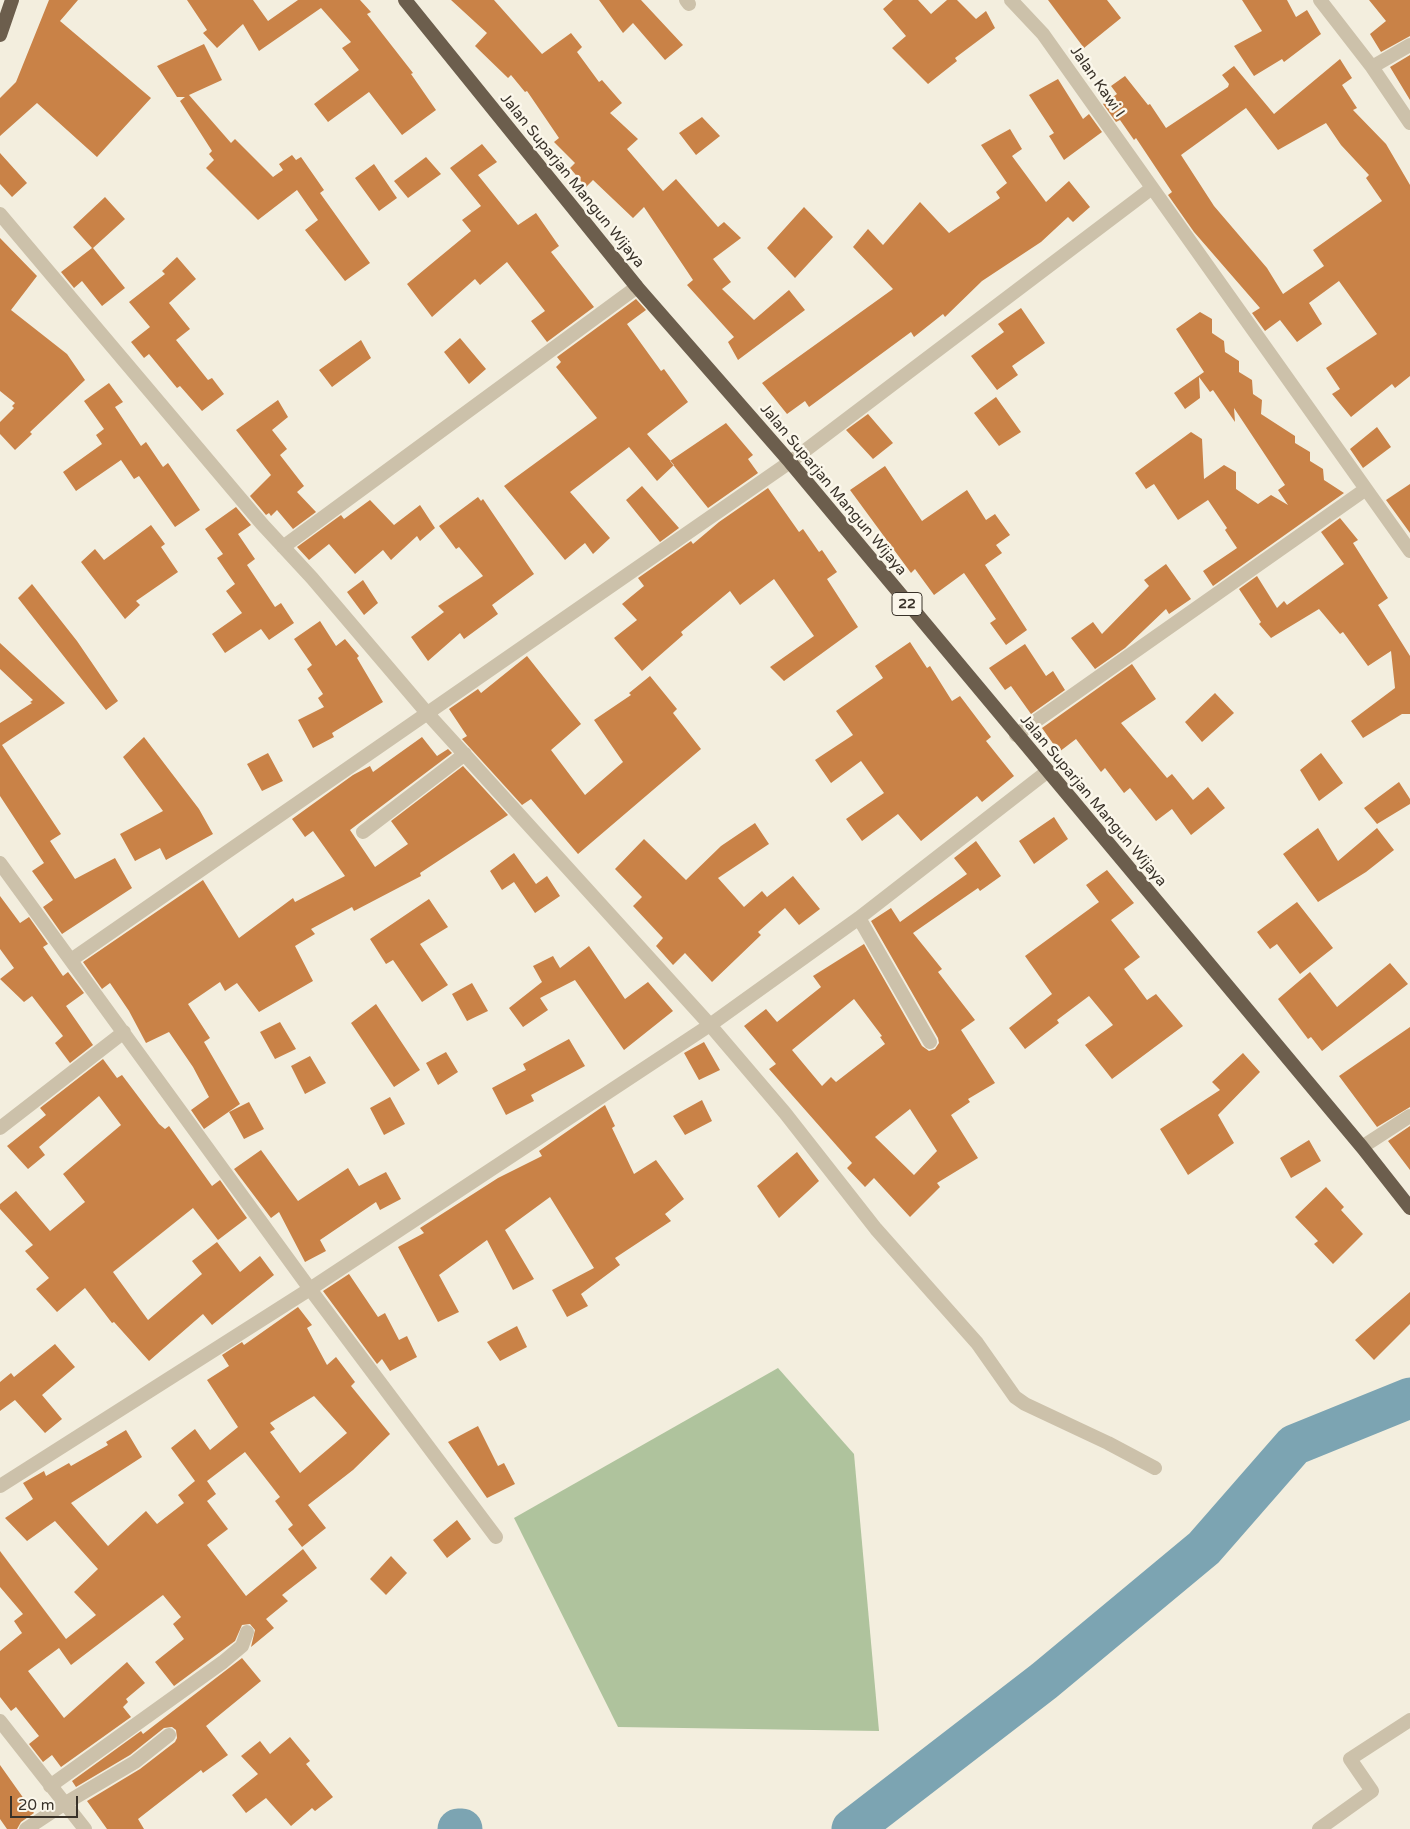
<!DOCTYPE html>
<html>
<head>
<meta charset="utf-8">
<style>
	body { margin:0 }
	#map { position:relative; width:1410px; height:1829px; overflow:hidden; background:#f3eede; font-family:"Varela Round",sans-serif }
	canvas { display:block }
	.scale { position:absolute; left:10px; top:1796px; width:68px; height:22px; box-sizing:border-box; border:2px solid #393229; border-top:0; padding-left:6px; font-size:15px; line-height:18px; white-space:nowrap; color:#393229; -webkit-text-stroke:4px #fbf7eb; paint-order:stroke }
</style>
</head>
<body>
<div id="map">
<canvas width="1410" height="1829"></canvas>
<div class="scale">20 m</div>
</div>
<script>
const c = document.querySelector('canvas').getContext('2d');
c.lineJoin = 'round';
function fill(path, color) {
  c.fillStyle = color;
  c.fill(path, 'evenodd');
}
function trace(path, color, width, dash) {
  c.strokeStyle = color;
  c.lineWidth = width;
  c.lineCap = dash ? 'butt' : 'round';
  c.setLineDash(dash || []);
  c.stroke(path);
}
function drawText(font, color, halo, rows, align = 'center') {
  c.font = font + ' "Varela Round",sans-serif';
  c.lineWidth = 5;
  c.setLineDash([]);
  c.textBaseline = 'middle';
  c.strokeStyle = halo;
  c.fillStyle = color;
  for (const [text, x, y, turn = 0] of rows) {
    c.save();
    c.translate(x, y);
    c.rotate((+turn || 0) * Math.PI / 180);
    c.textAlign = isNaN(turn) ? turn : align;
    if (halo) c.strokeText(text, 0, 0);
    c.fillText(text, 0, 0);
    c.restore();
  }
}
const green = new Path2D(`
	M778,1368L854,1454L879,1731L618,1727L514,1518Z`);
const river = new Path2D(`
	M458,1829H462
	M852,1829L1044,1681L1204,1548L1294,1445L1410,1398`);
const building = new Path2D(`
	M49,0H78L60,21L151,98L97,157L37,103L0,136V98L16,82Z
	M187,0H253L268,21L298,0H360L371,12L367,14L413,73L411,74L436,110L402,135L369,92L328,122L314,104L359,70L342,48L351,42L321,8L259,51L243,24L217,48L203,33L207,30Z
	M451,0H494L542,54L571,33L582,47L577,52L599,82L602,80L622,103L610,113L638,139L627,149L663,191L676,179L718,227L724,222L741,238L713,259L731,282L722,289L754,320L789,290L805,310L738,360L728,342L734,337L687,285L693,280L644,207L633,218L593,180L586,187L570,168L575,163L554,142L559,138L527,91L525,92L511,75L508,78L475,46L487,33Z
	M599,0H641L683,45L665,60L633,23L623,33Z
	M893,0H918L931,14L947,0H957L976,19L986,11L995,28L955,58L957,61L928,84L892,48L906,36L883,9Z
	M1048,0H1107L1121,18L1084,48Z
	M1242,0H1287L1296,17L1307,10L1321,34L1284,62L1282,59L1254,76L1234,46L1262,31Z
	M1369,0H1410V36L1381,52L1370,34L1386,21Z
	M204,44L222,80L189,95L231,143L235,139L273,177L283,170L279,164L292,155L296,160L301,157L324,190L320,193L370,263L345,281L305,230L318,220L297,190L258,220L206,168L214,160L209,154L212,151L180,101L185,97H177L157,66Z
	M1410,55V100L1390,67Z
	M1340,59L1352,78L1342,85L1357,108L1353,110L1386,144L1410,185V376L1395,388L1392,384L1351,417L1332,394L1340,389L1326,368L1377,334L1339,281L1309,303L1322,324L1297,342L1280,320L1265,331L1252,313L1260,308L1194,232L1168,195L1172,192L1136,138L1134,140L1120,120L1116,122L1103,104L1117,94L1111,86L1125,76L1148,105L1150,104L1166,128L1228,87L1229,84L1222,75L1234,66L1274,114ZM1246,108L1278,150L1326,123L1341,145L1369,175L1366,178L1382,201L1313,250L1324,266L1283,294L1267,268L1214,206L1181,155Z
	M1058,79L1083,119L1089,114L1102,132L1064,160L1049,136L1054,133L1029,95Z
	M702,117L720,136L696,155L679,133Z
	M1010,129L1022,149L1012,156L1046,202L1069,181L1090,207L1073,222L1068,217L1041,242L982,281L945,317L943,314L914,337L911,332L809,407L805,401L787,414L762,383L893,289L853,247L868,229L883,245L920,202L949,233L1000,198L996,192L1007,183L981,145Z
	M482,144L497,162L478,175L518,225L536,213L559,246L551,252L594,307L547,342L531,321L545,311L507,262L480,285L475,279L432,317L407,284L471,231L462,220L481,206L450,168Z
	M0,153L27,183L12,197L0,184Z
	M426,157L441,174L408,198L394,181Z
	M374,164L397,198L379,211L355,178Z
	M105,197L125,219L93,248L125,288L102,306L82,281L74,288L61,272L92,248L73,227Z
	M804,207L833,237L795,278L767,248Z
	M0,238L37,276L11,310L67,354L85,380L30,432L32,434L15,450L0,434V422L14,408L12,406L15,403L0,391Z
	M177,257L196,279L169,303L190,329L176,340L208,380L212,378L224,394L202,411L180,386L177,388L149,354L144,358L131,342L150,327L129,302L165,274L162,271Z
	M636,299L646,310L627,324L661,371L664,369L688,402L647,434L674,465L657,481L629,447L570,492L610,538L593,554L585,543L565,560L504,486L597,418L556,367L561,362L557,357Z
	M1021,308L1045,343L1012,366L1018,375L997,390L971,356L1004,332L998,324Z
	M1200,312L1212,319V333L1224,341L1225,352L1239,361V372L1252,380L1253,394L1262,400L1261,414L1295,436V443L1310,452V461L1323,469L1324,480L1344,493L1213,586L1203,571L1237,548L1225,530L1227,528L1208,500L1178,520L1154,484L1146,489L1135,473L1191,432L1202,439L1204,479L1224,465L1236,472V489L1258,504L1271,495L1288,505L1278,490L1285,485L1234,408L1235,422L1213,390L1210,392L1199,377L1200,398L1185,409L1174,393L1204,372L1176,329Z
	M460,338L486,369L469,384L444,352Z
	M361,340L371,358L332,387L319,370Z
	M109,383L123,402L115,407L141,446L146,442L163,467L168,463L200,510L175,527L139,476L134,479L121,460L76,491L63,472L102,444L96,435L104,429L84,401Z
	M996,397L1021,432L999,446L974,413Z
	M278,400L288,417L272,430L287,449L280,455L304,486L297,492L316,512L293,529L277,510L271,516L269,513L266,515L250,496L271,475L236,430Z
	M868,414L893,443L873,459L846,430Z
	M726,423L753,455L748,459L758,473L708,508L670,461Z
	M1377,427L1391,447L1363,468L1350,449Z
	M885,466L922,521L967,490L986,520L995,514L1010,535L996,545L1002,553L985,565L1027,630L1006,645L990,623L996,619L964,573L934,595L915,569L911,573L850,490Z
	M1410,484V533L1386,500Z
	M642,486L679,528L660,542L626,500Z
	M768,488L799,532L803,529L819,552L822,550L837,572L827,579L858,627L784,681L770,667L814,636L774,579L740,605L730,591L681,632L683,635L642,671L614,638L637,620L622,604L644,586L638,578L691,541L693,544L719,522Z
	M478,497L481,501L483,499L534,574L492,605L498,614L464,639L460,633L428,661L411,637L444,612L438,606L483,576L459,547L456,549L439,526Z
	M370,500L394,525L420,505L435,528L420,541L417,536L391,560L383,550L355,574L329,544L309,560L297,547L341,515L344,519Z
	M236,507L251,525L238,534L255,559L247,565L275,607L281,603L294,623L269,640L261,629L225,653L212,634L242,613L226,591L235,584L217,558L223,554L205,529Z
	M1340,518L1358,540L1353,543L1388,598L1378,605L1410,656V714H1402L1363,738L1351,721L1395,688L1391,651L1368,666L1343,632L1340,634L1319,609L1271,638L1259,624L1261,622L1239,589L1257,576L1277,608L1284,601L1287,605L1344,564L1321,532Z
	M151,525L165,544L161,547L178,572L136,601L140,605L125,619L81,562L95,549L104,560Z
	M1166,564L1191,599L1169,614L1166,609L1125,648L1095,669L1071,638L1093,622L1102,634L1149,586L1144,580Z
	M363,580L378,603L364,615L347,592Z
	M32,584L77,641L118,701L106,710L18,598Z
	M320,621L336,646L345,639L359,656L357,658L383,702L332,733L334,737L313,748L298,720L324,707L318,698L323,694L307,669L312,665L294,639Z
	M910,642L927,668L930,666L952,701L960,696L991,737L986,741L1014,776L982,802L977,796L921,841L898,814L862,841L846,819L884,793L861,761L831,783L815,760L853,735L836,711L883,678L875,666Z
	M0,643L65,703L2,745L61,834L50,841L75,879L115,858L132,888L62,934L43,907L53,900L32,871L44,863L0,796V723L32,703L30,702L33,700L0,669Z
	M1025,644L1046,676L1053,671L1065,690L1031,714L1011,686L1005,690L989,668Z
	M527,656L581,724L551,750L585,795L623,762L594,720L631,695L629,693L650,676L677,709L673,713L701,749L578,854L531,799L522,805L462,739L467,736L449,709L478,689L481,693Z
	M1132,664L1156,699L1121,723L1167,778L1172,774L1193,800L1208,787L1225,808L1191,835L1172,809L1156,821L1130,788L1124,793L1105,768L1101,772L1076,739L1059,752L1042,728Z
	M1215,693L1234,713L1202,742L1185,722Z
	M144,737L199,809L213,834L166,860L160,848L135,861L120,834L163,811L123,757Z
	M422,737L437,756L448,749L452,753L350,830L375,867L408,844L391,821L463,766L508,815L420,873L421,876L354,911L352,907L311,929L315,934L295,946L313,981L259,1012L237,983L225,991L220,982L188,1004L210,1038L204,1042L240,1104L204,1129L191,1110L209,1097L193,1067L169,1032L146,1043L129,1011L110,983L102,989L83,962L203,880L239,938L293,898L295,902L345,876L313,831L305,837L292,819L353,775L370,766L373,772Z
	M268,753L283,781L262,791L247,764Z
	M1321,753L1343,783L1319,801L1300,770Z
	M1399,782L1410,799V804L1377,824L1364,808Z
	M1054,817L1068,839L1034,864L1019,841Z
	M755,823L769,844L718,878L744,907L762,891L767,897L793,876L820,909L799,925L785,908L758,932L761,935L712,982L685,953L673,965L656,946L663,938L633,906L642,897L615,869L644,839L686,880L721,846Z
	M1318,828L1338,861L1377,828L1394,850L1366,872L1318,902L1283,854Z
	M976,841L1001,876L980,891L978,888L913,933L942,969L938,972L975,1020L961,1030L995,1083L968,1099L970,1102L951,1115L978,1158L937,1183L940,1187L910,1217L874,1178L865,1187L847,1168L852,1163L769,1069L776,1064L744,1026L766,1009L777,1022L821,987L813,976L864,944L922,1046L929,1051L935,1049L939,1043L938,1038L871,921L891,908L900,922L967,874L954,858ZM854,999L882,1036L880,1037L885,1044L836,1082L831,1077L822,1086L792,1050ZM910,1109L937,1151L914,1175L875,1137Z
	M514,853L536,884L547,876L560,896L535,913L514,882L502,890L490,871Z
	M1107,870L1134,903L1111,920L1140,957L1124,969L1147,1000L1156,994L1183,1026L1112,1079L1085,1045L1113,1025L1089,996L1057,1020L1059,1023L1025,1049L1009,1028L1052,994L1025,956L1099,902L1086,885Z
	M0,896L20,923L29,917L48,944L43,947L63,976L68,972L84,993L66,1006L93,1045L70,1063L55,1043L63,1036L32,996L24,1002L0,979L14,968L0,949Z
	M429,899L448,927L420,944L448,985L422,1002L393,960L386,964L370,939Z
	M1297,902L1333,948L1300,974L1277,944L1270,949L1257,932Z
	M589,946L625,999L648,982L673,1011L624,1050L575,980L540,998L548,1010L523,1027L509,1008L542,982L533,966L553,956L560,968Z
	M1390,963L1408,984L1322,1051L1311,1037L1308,1039L1278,999L1310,972L1337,1007Z
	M472,983L488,1011L467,1021L452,994Z
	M376,1004L420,1070L394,1087L351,1023Z
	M280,1022L296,1049L275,1059L260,1032Z
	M1410,1027V1107L1377,1127L1339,1076Z
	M569,1039L585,1066L531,1095L534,1101L506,1115L492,1088L526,1070L523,1064Z
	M704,1042L720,1070L699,1080L684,1053Z
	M446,1052L458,1072L438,1085L426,1063Z
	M1243,1053L1260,1072L1218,1115L1234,1143L1188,1175L1160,1129L1220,1090L1212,1082Z
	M310,1056L326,1083L305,1094L291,1066Z
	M103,1059L117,1078L122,1075L159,1124L165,1129L169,1126L212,1186L220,1180L247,1218L218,1240L193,1208L113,1272L148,1320L202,1274L192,1261L217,1242L240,1272L260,1256L274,1275L212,1325L203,1314L149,1361L114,1322L112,1323L85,1288L57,1312L36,1289L49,1278L25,1251L33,1245L0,1209V1204L16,1191L50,1231L85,1202L63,1174L121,1125L99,1096L39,1147L45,1155L28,1169L7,1146L46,1115L40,1108Z
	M390,1097L405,1124L384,1135L370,1108Z
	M702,1100L712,1121L685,1135L673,1116Z
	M249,1102L264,1129L244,1139L229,1112Z
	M605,1105L615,1126L612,1128L634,1174L656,1160L684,1199L665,1214L671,1221L615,1258L620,1265L581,1294L588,1306L567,1317L552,1290L594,1268L550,1197L505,1230L534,1279L513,1290L487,1240L439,1275L459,1312L438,1322L398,1247L424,1233L420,1228L498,1178L542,1156L539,1151Z
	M1410,1126V1170L1388,1141Z
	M1309,1140L1321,1161L1291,1178L1280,1158Z
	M261,1150L298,1201L348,1168L359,1186L386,1172L401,1199L380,1210L376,1202L320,1240L326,1251L305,1262L279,1212L271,1218L234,1169Z
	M797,1152L819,1181L779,1218L757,1186Z
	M1326,1187L1344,1207L1341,1210L1363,1234L1333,1264L1314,1244L1318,1241L1295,1217Z
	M349,1274L378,1317L385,1313L399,1340L407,1336L417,1357L390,1371L382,1359L377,1364L323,1291Z
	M1410,1292V1324L1374,1360L1355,1340Z
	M298,1307L312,1325L307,1328L327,1365L336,1357L355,1382L351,1386L390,1434L353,1470L308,1505L326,1528L302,1547L288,1529L293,1525L275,1501L280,1497L245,1452L207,1481L216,1494L207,1501L228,1529L207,1545L246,1596L303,1549L317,1568L282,1595L288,1601L266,1619L274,1628L251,1647L255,1630L250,1624L242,1625L235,1641L174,1686L155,1662L184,1639L173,1624L181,1617L163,1595L71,1665L59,1648L28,1671L64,1718L127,1662L145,1683L126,1699L128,1702L123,1707L131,1717L61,1767L52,1755L43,1762L29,1744L39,1736L16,1707L11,1711L0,1697V1651L22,1633L14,1621L23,1614L0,1587V1551L66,1639L96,1615L74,1592L98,1569L55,1521L27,1541L5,1518L33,1499L23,1483L44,1471L46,1476L69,1463L71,1466L108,1445L106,1442L126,1430L142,1457L71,1503L108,1546L146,1511L157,1524L184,1503L178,1495L195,1481L171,1448L195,1429L210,1450L238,1427L207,1380L229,1366L222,1355L242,1342L244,1345ZM314,1396L347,1433L300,1473L270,1432L275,1429L270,1423Z
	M517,1326L527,1347L500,1361L487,1342Z
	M55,1344L75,1367L42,1395L62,1419L45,1433L15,1400L0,1411V1382L11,1373L14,1377Z
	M478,1426L498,1466L504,1463L515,1484L487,1498L448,1442Z
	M457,1520L471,1539L447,1558L433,1540Z
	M391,1556L407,1573L386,1595L370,1579Z
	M242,1658L261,1681L206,1726L228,1755L203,1773L201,1770L138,1819L144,1829H107L87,1801L140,1769L175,1742L177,1738L176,1730L172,1727L164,1728L130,1755L76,1787L72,1781L141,1731L143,1734Z
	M290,1737L310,1761L306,1764L333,1797L315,1811L312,1808L291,1826L266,1798L246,1813L232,1795L258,1774L241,1756L260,1741L270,1754Z
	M0,1765L34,1813L21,1822L17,1829H7L0,1819Z`);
const minor = new Path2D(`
	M686,0L689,4
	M1011,0L1043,34L1410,551
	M1320,0L1372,67L1410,123
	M1372,67L1410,45
	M0,214L262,524L312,578L427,713L710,1025L785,1113L876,1229L977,1343L1015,1397L1025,1404L1108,1443L1155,1468
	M283,547L637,287
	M1016,735L1366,489
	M363,832L465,754
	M0,863L310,1289L496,1537
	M859,918L930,1042
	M71,960L790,462L1152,188
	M0,1128L124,1032
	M1362,1147L1410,1116
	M0,1486L310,1289L710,1025L859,918L1048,771
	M0,1721L85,1829
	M50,1786L223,1662L242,1646L247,1632
	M26,1829L64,1804L135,1762L169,1735
	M1319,1829L1372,1791L1350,1759L1410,1720`);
const trunk = new Path2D(`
	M405,0L637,287L790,462L1362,1147L1410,1208
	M0,35L12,0`);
const shields = [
	[907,604,30]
];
const shieldNames = [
	["22",907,604]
];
const streetNames = [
	["Jalan Kawi I",1097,82,55],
	["Jalan Suparjan Mangun Wijaya",572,181,51],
	["Jalan Suparjan Mangun Wijaya",833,490,50],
	["Jalan Suparjan Mangun Wijaya",1093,801,50]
];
fill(green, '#afc39d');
trace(river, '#7ca4b2', 41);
fill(building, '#c98247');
trace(minor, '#ccc1aa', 14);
trace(trunk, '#6c5e4d', 14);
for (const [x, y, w] of shields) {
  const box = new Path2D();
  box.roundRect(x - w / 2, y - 11.5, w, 23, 4);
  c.fillStyle = '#fbf7eb';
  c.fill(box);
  trace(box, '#393229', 1);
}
drawText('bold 14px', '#393229', null, shieldNames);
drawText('15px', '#393229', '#fbf7eb', streetNames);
</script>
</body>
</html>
